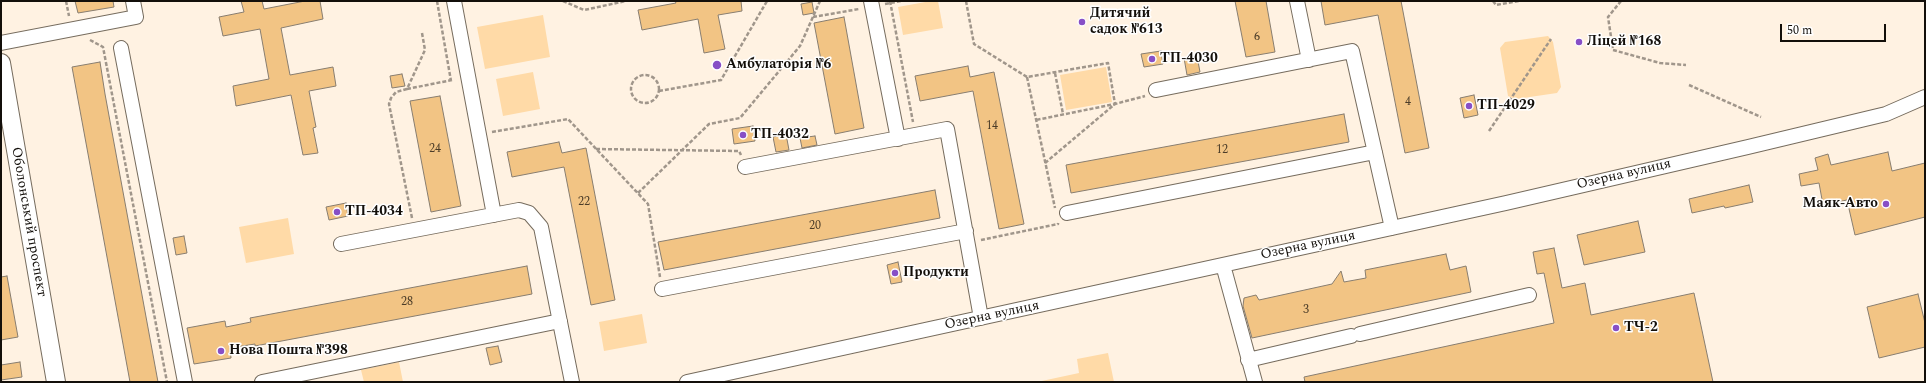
<!DOCTYPE html>
<meta charset="utf-8">
<style>
body{margin:0}
#map{position:relative;width:1926px;height:383px;overflow:hidden;background:#fff2e2;font-family:Spectral,serif}
canvas{display:block}
.frame{position:absolute;inset:0;border:2px solid #130f0a;pointer-events:none}
.scale{position:absolute;left:1780px;top:24px;width:106px;height:18px;box-sizing:border-box;border:2px solid #130f0a;border-top:0;padding-left:5px;font-size:12px;line-height:14px;white-space:nowrap;color:#130f0a;-webkit-text-stroke:3px #fff;paint-order:stroke}
</style>
<div id="map">
<canvas width="1926" height="383"></canvas>
<div class="frame"></div>
<div class="scale">50 m</div>
</div>
<script>
const ctx = document.querySelector('canvas').getContext('2d');
ctx.lineJoin = 'round';
function fillPath(path, color) {
  ctx.fillStyle = color;
  ctx.fill(path, 'evenodd');
}
function toPath(rows) {
  const path = new Path2D();
  for (const r of rows) {
    if (r.length === 3) {
      path.moveTo(r[0] + r[2], r[1]);
      path.arc(r[0], r[1], r[2], 0, 2 * Math.PI);
      continue;
    }
    path.moveTo(r[0], r[1]);
    for (let i = 2; i < r.length; i += 2) path.lineTo(r[i], r[i + 1]);
  }
  return path;
}
function trace(path, color, width, dash) {
  ctx.strokeStyle = color;
  ctx.lineWidth = width;
  ctx.lineCap = dash ? 'butt' : 'round';
  ctx.setLineDash(dash || []);
  ctx.stroke(path);
}
function drawText(font, color, halo, rows, align = 'center') {
  ctx.font = font + ' Spectral,serif';
  ctx.lineWidth = 3;
  ctx.setLineDash([]);
  ctx.textBaseline = 'middle';
  ctx.strokeStyle = halo;
  ctx.fillStyle = color;
  for (const [text, x, y, turn = 0] of rows) {
    ctx.save();
    ctx.translate(x, y);
    ctx.rotate((+turn || 0) * Math.PI / 180);
    ctx.textAlign = isNaN(turn) ? turn : align;
    if (halo) ctx.strokeText(text, 0, 0);
    ctx.fillText(text, 0, 0);
    ctx.restore();
  }
}
const green = toPath([
 [931,1,938,1,943,28,903,35,898,7],
 [543,15,550,57,485,69,477,27],
 [1548,36,1553,42,1561,87,1557,93,1516,99,1508,96,1500,48,1505,42],
 [1106,67,1112,102,1066,110,1060,75],
 [533,72,540,109,503,116,496,79],
 [288,218,294,254,246,263,239,227],
 [642,314,647,343,604,351,599,322],
 [1108,353,1114,382,1037,382,1079,373,1077,359],
 [399,362,403,382,364,382,361,370]
]);
const building = toPath([
 [75,1,113,1,114,7,78,13,75,1],
 [241,1,262,1,264,9,305,1,320,1,323,19,281,28,290,75,333,67,336,86,309,91,316,127,313,128,318,153,303,155,291,95,236,106,233,86,269,79,260,29,223,36,219,17,244,12,241,1],
 [675,1,741,1,742,11,718,15,725,49,704,53,698,19,642,30,638,10,676,3,675,1],
 [1235,1,1266,1,1275,52,1246,57,1235,1],
 [1321,1,1401,1,1429,148,1405,153,1378,15,1325,25,1321,1],
 [812,2,814,13,803,15,801,4,812,2],
 [844,17,864,128,835,134,814,23,844,17],
 [1161,51,1163,64,1144,67,1141,54,1161,51],
 [1197,56,1200,72,1187,75,1184,58,1197,56],
 [100,62,105,94,158,382,130,382,72,67,100,62],
 [968,66,970,77,994,72,1024,224,999,229,973,91,920,101,915,76,968,66],
 [402,74,405,86,392,88,390,76,402,74],
 [1474,95,1478,115,1464,118,1460,98,1474,95],
 [440,96,461,206,431,212,410,101,440,96],
 [1344,114,1349,142,1071,193,1066,165,1344,114],
 [753,126,755,141,734,144,732,129,753,126],
 [786,134,789,150,776,152,773,137,786,134],
 [815,136,817,145,802,148,800,138,815,136],
 [559,142,562,153,586,148,615,300,591,305,564,167,512,177,507,152,559,142],
 [1888,152,1892,171,1925,163,1925,217,1855,235,1847,200,1823,205,1819,183,1801,186,1799,174,1818,170,1815,158,1828,154,1831,165,1888,152],
 [1749,185,1753,202,1725,208,1724,206,1692,213,1689,199,1749,185],
 [935,190,940,218,664,270,658,242,935,190],
 [346,203,348,216,329,220,326,207,346,203],
 [1638,221,1645,252,1584,265,1577,235,1638,221],
 [184,236,187,253,176,255,173,238,184,236],
 [1554,248,1562,288,1585,283,1591,315,1694,293,1713,382,1305,382,1304,377,1554,323,1544,273,1537,274,1533,252,1554,248],
 [1446,254,1450,270,1466,266,1471,292,1252,338,1243,306,1244,298,1256,295,1259,300,1332,284,1341,271,1344,282,1366,278,1365,270,1446,254],
 [898,262,902,282,891,284,887,265,898,262],
 [527,266,532,294,255,346,255,344,230,348,231,358,194,364,187,328,225,321,226,327,251,322,250,318,527,266],
 [7,276,18,337,1,340,1,277,7,276],
 [1918,294,1925,323,1925,347,1879,358,1867,307,1918,294],
 [498,346,502,362,490,365,486,348,498,346],
 [20,362,22,377,1,380,1,365,20,362]
]);
const path = toPath([
 [66,1,69,16],
 [437,1,451,81],
 [563,1,584,10,626,1],
 [890,1,913,122],
 [966,1,974,44,1027,77,1108,63,1115,104,1036,120],
 [1493,1,1496,5,1519,1],
 [1621,1,1608,17,1613,50,1660,63,1686,65],
 [885,4,901,1],
 [813,17,859,9],
 [90,40,103,47,167,382],
 [1055,73,1063,114],
 [645,89,14],
 [1027,77,1055,208],
 [1689,85,1761,117],
 [407,89,452,80],
 [659,91,721,80,767,1],
 [1489,131,1551,39],
 [492,132,568,119,648,204,660,277],
 [596,149,739,151,741,155],
 [1045,163,1115,104,1145,96],
 [638,193,709,124,740,118,800,46,820,1],
 [412,218,389,104,391,98,396,92,407,89,425,50,422,33],
 [981,240,1058,224,1058,223]
]);
const minor = toPath([
 [454,1,494,215],
 [871,1,898,139],
 [1297,1,1309,60],
 [1,43,136,17,133,1],
 [121,48,185,382],
 [1156,90,1352,51,1392,228],
 [745,167,947,129,981,318],
 [1067,213,1375,152],
 [341,244,519,210,529,213,541,227,572,382],
 [1223,265,1255,382],
 [662,289,966,231],
 [1360,334,1529,295],
 [1248,360,1351,336],
 [262,382,560,321],
 [687,382,1506,203,1748,147,1886,114,1925,97]
]);
const major = toPath([
 [1,63,56,382]
]);
const markers = [
 [1082,22,4,"#874fc6"],
 [1579,42,4,"#874fc6"],
 [1152,59,4,"#874fc6"],
 [717,65,5,"#874fc6"],
 [1469,106,4,"#874fc6"],
 [743,135,4,"#874fc6"],
 [1886,204,4,"#874fc6"],
 [337,212,4,"#874fc6"],
 [895,273,4,"#874fc6"],
 [1616,328,4,"#874fc6"],
 [221,351,4,"#874fc6"]
];
const numberNames = [
 ["6",1257,38],
 ["4",1408,103],
 ["14",992,127],
 ["24",435,150],
 ["12",1222,151],
 ["22",584,203],
 ["20",815,227],
 ["28",407,303],
 ["3",1306,311]
];
const poiNames = [
 ["Дитячий",1090,14],
 ["садок №613",1090,30],
 ["Ліцей №168",1587,42],
 ["ТП-4030",1160,59],
 ["Амбулаторія №6",726,65],
 ["ТП-4029",1477,106],
 ["ТП-4032",751,135],
 ["Маяк-Авто",1878,204,"right"],
 ["ТП-4034",345,212],
 ["Продукти",903,273],
 ["ТЧ-2",1624,328],
 ["Нова Пошта №398",229,351]
];
const streetNames = [
 ["Озерна вулиця",1624,175,-13],
 ["Оболонський проспект",28,222,80],
 ["Озерна вулиця",1308,246,-12],
 ["Озерна вулиця",992,316,-12]
];
fillPath(green, '#ffdaa7');
fillPath(building, '#f2c484');
trace(building, '#887d6f', 1);
trace(minor, '#766c5e', 16);
trace(major, '#766c5e', 20);
trace(path, '#a0968b', 2.5, [4, 2]);
trace(minor, '#fff', 14);
trace(major, '#fff', 18);
for (const [x, y, r, color] of markers) {
  const dot = new Path2D();
  dot.arc(x, y, r, 0, 2 * Math.PI);
  ctx.fillStyle = color;
  ctx.fill(dot);
  trace(dot, '#fff', 1.5);
}
drawText('12px', '#4b3c28', null, numberNames);
drawText('bold 14px', '#130f0a', '#fff', poiNames, 'left');
drawText('14px', '#130f0a', '#fff', streetNames);
</script>
